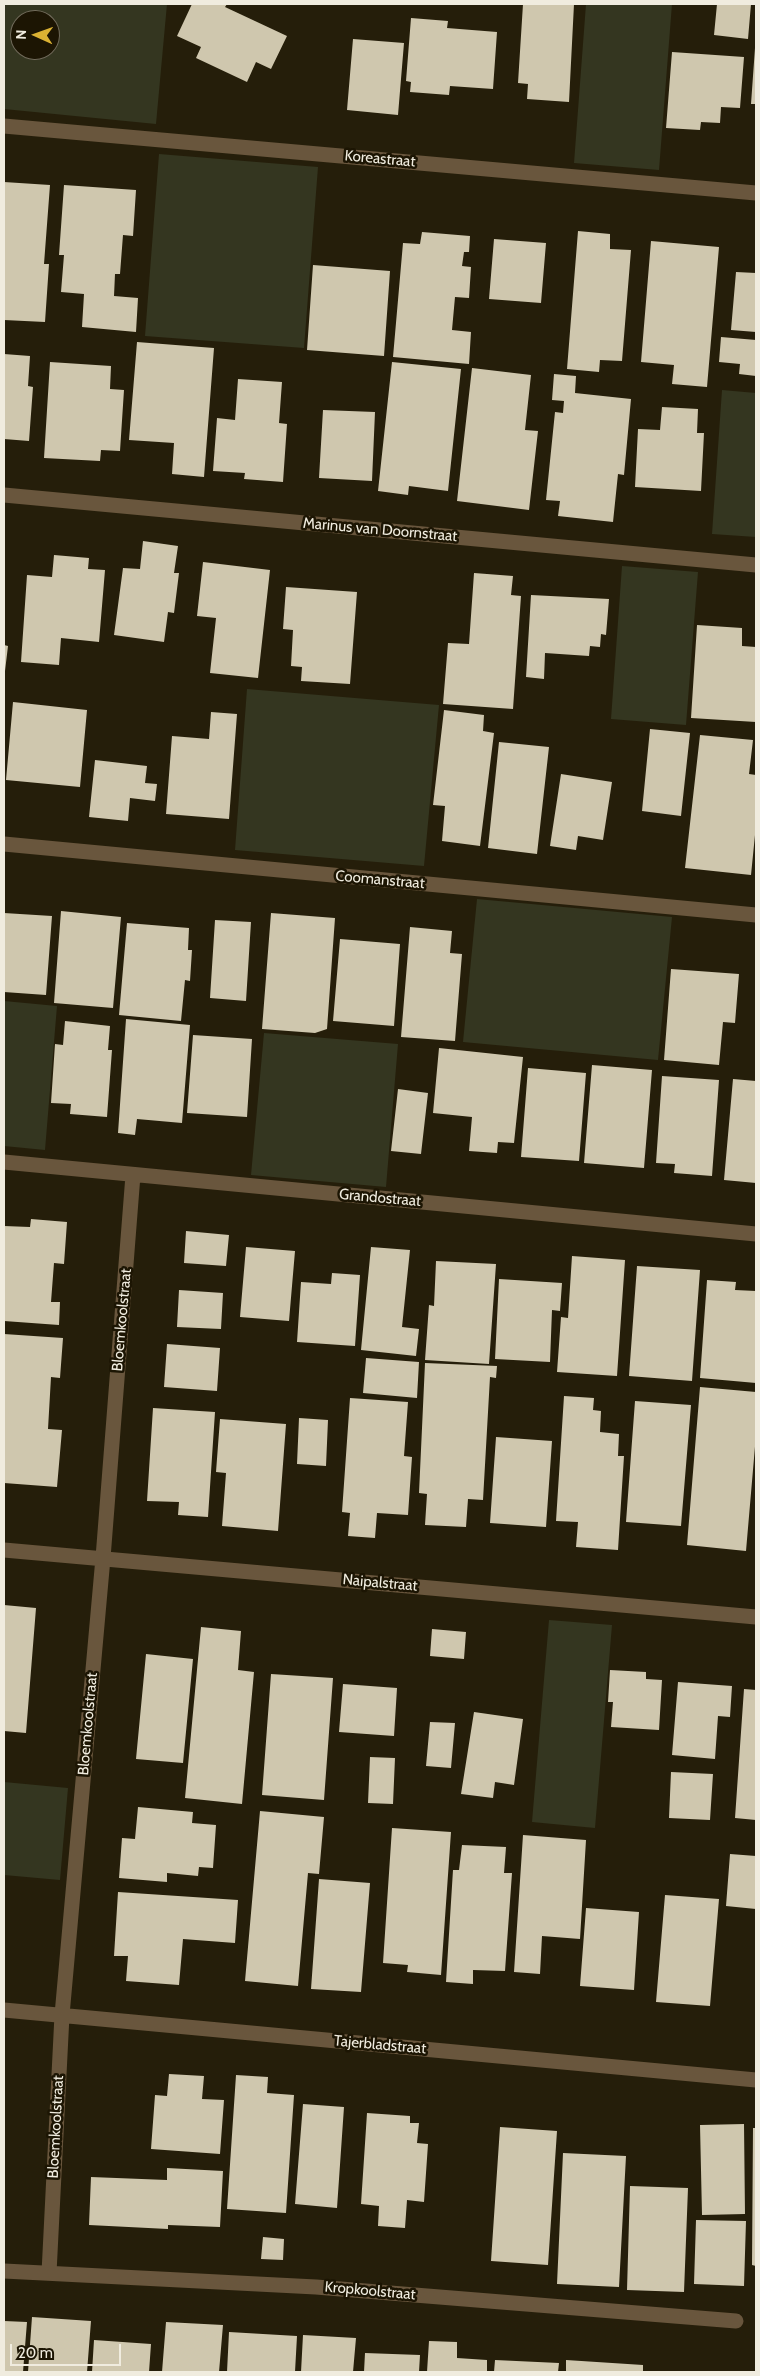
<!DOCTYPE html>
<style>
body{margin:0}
#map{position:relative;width:760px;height:2376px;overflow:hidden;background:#251e0a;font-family:Cabin,sans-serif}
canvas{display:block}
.frame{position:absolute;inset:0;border:5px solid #f0ecdf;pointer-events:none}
.north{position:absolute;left:10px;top:10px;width:50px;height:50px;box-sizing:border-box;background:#1c1503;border:1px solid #716b5b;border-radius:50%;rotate:272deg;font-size:14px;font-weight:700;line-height:20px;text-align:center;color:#f0ecdf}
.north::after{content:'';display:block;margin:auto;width:18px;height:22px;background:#dbb233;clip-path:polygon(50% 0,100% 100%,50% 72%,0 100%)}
.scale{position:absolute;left:10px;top:2344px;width:111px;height:22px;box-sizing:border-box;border:2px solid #f0ecdf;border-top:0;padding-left:6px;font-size:15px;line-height:18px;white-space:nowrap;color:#f0ecdf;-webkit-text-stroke:4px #1c1503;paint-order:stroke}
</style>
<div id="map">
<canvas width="760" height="2376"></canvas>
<div class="frame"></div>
<div class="north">N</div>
<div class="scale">20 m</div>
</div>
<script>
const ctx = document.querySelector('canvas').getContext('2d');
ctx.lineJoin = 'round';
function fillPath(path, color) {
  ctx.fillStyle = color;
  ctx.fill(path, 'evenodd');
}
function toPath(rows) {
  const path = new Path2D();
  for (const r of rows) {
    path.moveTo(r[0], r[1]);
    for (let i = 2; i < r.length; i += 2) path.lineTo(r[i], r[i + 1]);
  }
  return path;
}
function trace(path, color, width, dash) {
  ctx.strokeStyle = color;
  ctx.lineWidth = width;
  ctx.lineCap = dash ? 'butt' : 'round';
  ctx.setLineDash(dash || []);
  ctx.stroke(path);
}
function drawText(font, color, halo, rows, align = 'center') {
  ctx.font = font + ' Cabin,sans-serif';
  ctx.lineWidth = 5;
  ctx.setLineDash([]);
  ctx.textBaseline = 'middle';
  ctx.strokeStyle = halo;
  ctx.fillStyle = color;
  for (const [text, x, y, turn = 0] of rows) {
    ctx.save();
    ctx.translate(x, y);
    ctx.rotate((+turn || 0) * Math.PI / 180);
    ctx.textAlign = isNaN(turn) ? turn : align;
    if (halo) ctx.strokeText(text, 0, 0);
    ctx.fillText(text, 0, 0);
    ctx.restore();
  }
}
const green = toPath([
 [4,4,167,4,156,124,4,109],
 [20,20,50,20,50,50,20,50],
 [586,4,672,4,659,170,574,163],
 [159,154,318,167,304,348,145,336],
 [722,390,756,393,756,537,712,534],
 [622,566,698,572,686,725,611,719],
 [247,689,439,705,424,866,235,850],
 [477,899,672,917,658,1060,463,1042],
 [4,1001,57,1006,45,1150,4,1146],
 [264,1033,398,1044,386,1187,251,1175],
 [549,1620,612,1625,595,1828,532,1822],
 [4,1782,68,1788,60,1880,4,1875]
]);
const building = toPath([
 [192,4,227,4,225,7,287,36,271,69,256,62,247,82,196,58,201,47,177,36],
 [523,4,574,4,569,102,527,99,528,84,518,83],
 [717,4,751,4,748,39,714,35],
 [411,18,448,21,447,28,497,32,493,89,450,86,449,95,410,92,411,82,406,81],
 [353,39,404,43,398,115,347,110],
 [755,48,756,48,756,104,751,104],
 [672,52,744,57,740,108,721,107,720,123,701,122,700,130,666,128],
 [4,182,50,185,44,264,49,264,45,322,4,320],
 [64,185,136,190,133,236,123,235,120,274,115,274,114,296,138,298,136,332,82,327,84,294,61,292,64,255,59,255],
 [578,231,610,234,610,249,631,250,622,361,600,360,599,372,567,369],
 [422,232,470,236,469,252,464,252,462,266,471,267,469,298,455,297,452,330,471,332,469,364,393,357,403,243,420,244],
 [494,239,546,243,541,303,489,299],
 [651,241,719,247,707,387,672,384,674,365,641,362],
 [313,265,390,271,384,356,307,350],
 [736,272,756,273,756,332,731,330],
 [721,337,756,340,756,376,739,374,740,364,719,362],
 [137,342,214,348,204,477,172,474,174,443,129,440],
 [4,354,30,356,28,386,33,387,29,441,4,439],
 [50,362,111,366,110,389,124,390,120,451,101,450,100,461,44,458],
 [392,362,461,369,448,491,409,486,408,495,378,491],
 [472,368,531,375,525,430,538,431,529,510,457,501],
 [554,374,576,376,575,393,631,399,624,475,618,474,613,522,558,516,560,501,546,500,555,412,563,413,564,401,552,400],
 [238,379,282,382,279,423,287,424,283,482,244,479,245,473,213,471,217,418,235,420],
 [662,407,698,409,697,433,704,433,701,491,635,487,638,429,660,430],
 [323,410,375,412,372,481,319,478],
 [143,541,178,546,174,573,179,573,174,613,168,612,164,642,114,635,123,568,140,569],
 [54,555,89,558,88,569,105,570,99,642,61,638,59,665,21,662,27,575,52,577],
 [203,562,270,570,258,678,210,673,216,618,197,616],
 [474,573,513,576,511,595,521,596,513,709,443,704,448,643,469,644],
 [286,587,357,592,350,684,301,681,302,667,291,666,293,630,283,629],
 [531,595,609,599,606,635,601,634,600,647,590,646,589,656,545,653,544,679,526,677],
 [697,625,742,628,742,646,756,647,756,722,691,718],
 [4,645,8,646,5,671,4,671],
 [13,702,87,710,80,787,6,780],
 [444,710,484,715,483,731,494,733,480,846,442,841,445,806,433,805],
 [211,712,237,714,229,819,166,814,172,736,209,739],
 [650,729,690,733,681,816,642,811],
 [700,735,753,740,749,774,756,775,756,825,751,875,685,868],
 [499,742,549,747,537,854,488,848],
 [95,760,147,766,145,783,157,784,155,801,130,798,128,821,89,817],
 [561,774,612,782,603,840,578,836,576,850,550,846],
 [61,911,121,917,113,1008,54,1003],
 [4,913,52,916,46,995,4,992],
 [271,913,335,918,327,1029,315,1033,262,1029],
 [215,920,251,922,246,1001,210,998],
 [127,923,189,928,188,950,192,950,190,981,185,980,181,1021,119,1015],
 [410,927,452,931,450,953,462,954,455,1041,401,1037],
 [340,939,400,944,394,1026,333,1021],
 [671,969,739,974,735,1023,723,1022,719,1065,664,1060],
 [126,1019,190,1025,182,1123,137,1119,135,1135,118,1133],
 [65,1021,110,1026,108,1050,112,1050,107,1117,70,1114,71,1104,51,1103,55,1044,63,1045],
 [193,1035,252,1039,247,1117,187,1113],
 [439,1048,523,1057,514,1143,498,1142,497,1153,469,1151,472,1117,433,1113],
 [592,1065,652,1070,644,1168,584,1163],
 [528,1068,586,1073,579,1161,521,1157],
 [662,1076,719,1080,712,1176,674,1173,675,1164,656,1163],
 [733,1079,756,1081,756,1183,724,1180],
 [398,1089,428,1093,421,1154,391,1151],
 [31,1219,67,1222,64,1264,54,1263,51,1302,60,1302,59,1325,4,1321,4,1226,30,1227],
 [186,1231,229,1235,226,1266,184,1263],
 [246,1247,295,1251,289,1321,240,1317],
 [371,1247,410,1250,402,1327,419,1329,416,1356,361,1350],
 [572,1256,625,1260,617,1376,557,1372,561,1317,568,1318],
 [436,1261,496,1264,489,1364,425,1360,429,1305,434,1306],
 [637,1266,700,1270,692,1381,629,1376],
 [332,1273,360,1275,355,1346,297,1342,301,1282,331,1284],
 [499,1279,562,1283,560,1311,552,1310,550,1362,495,1359],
 [707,1280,736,1282,735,1290,756,1291,756,1383,700,1378],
 [179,1290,223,1293,221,1329,177,1327],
 [4,1334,63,1338,60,1378,51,1377,48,1429,62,1430,57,1487,4,1483],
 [167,1344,220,1348,217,1391,164,1387],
 [366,1358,419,1362,417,1398,363,1393],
 [425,1363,497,1366,496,1378,490,1377,483,1500,468,1499,466,1527,425,1525,427,1494,419,1493],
 [700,1387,756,1392,756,1435,746,1551,687,1545],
 [564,1396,594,1398,593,1410,601,1411,600,1432,619,1434,618,1456,624,1456,618,1550,576,1547,578,1522,556,1521],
 [350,1398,408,1402,404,1456,412,1457,408,1515,377,1513,375,1538,348,1536,350,1513,342,1512],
 [635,1401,691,1405,681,1526,626,1522],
 [153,1408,215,1412,208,1517,178,1515,179,1502,147,1501],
 [299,1418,328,1420,326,1466,297,1464],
 [220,1419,286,1424,278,1531,222,1526,226,1473,216,1472],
 [496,1437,552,1441,546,1527,490,1523],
 [4,1605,36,1608,26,1733,4,1731],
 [201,1627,241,1631,238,1670,254,1672,242,1804,185,1798],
 [432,1629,466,1632,464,1659,430,1656],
 [146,1654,193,1659,183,1763,136,1759],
 [610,1670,646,1672,646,1679,662,1680,659,1730,611,1727,613,1702,608,1702],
 [271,1674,333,1678,324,1800,262,1795],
 [678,1682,732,1686,730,1717,718,1716,715,1759,672,1755],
 [343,1684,397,1688,394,1736,339,1732],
 [744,1689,756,1690,756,1820,735,1818],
 [474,1712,523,1719,514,1785,495,1782,493,1798,461,1794],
 [430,1722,455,1723,451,1768,426,1766],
 [370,1757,395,1758,393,1804,368,1803],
 [671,1772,713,1774,710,1820,669,1818],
 [138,1807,193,1812,192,1823,216,1825,213,1868,199,1867,198,1876,167,1873,167,1882,119,1878,122,1838,135,1839],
 [260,1811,324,1817,319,1874,308,1873,298,1986,245,1981],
 [392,1828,451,1832,441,1975,407,1972,408,1965,383,1963],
 [523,1835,586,1840,580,1939,542,1936,540,1974,514,1972],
 [462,1845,506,1847,504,1873,512,1873,505,1971,473,1970,473,1984,446,1982,453,1870,459,1870],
 [730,1854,756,1856,756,1909,726,1906],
 [319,1879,370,1883,361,1992,311,1989],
 [118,1892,238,1900,235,1943,183,1939,179,1985,126,1981,128,1956,114,1956],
 [665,1895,719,1899,710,2006,656,2002],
 [586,1908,639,1912,634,1990,580,1986],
 [169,2074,204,2076,202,2099,224,2100,220,2154,151,2149,155,2095,167,2096],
 [236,2075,268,2077,267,2093,294,2095,286,2213,227,2209],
 [303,2104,344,2107,337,2208,295,2204],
 [367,2113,410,2116,410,2123,419,2123,417,2143,428,2144,424,2202,407,2200,405,2228,378,2226,379,2206,361,2204],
 [744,2124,745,2214,702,2215,700,2125],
 [500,2127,557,2131,548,2265,491,2261],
 [753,2128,756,2128,756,2266,752,2265],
 [563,2153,626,2156,619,2287,557,2284],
 [167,2168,223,2171,220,2227,168,2225,168,2229,89,2225,91,2177,167,2180],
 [630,2186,688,2188,684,2292,627,2290],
 [696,2220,746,2221,744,2286,694,2284],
 [263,2237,284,2239,283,2260,261,2259],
 [32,2317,91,2321,87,2372,28,2372],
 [4,2321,27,2322,23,2372,4,2372],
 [166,2322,223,2325,219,2372,162,2372],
 [229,2332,297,2336,295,2372,227,2372],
 [303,2335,356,2338,353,2372,301,2372],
 [94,2340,151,2344,149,2372,92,2372],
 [429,2341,457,2342,457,2358,487,2360,487,2372,427,2372],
 [365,2353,420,2355,419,2372,364,2372],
 [495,2360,559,2363,558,2372,494,2372],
 [566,2360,643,2365,643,2372,566,2372]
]);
const street = toPath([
 [4,126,756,193],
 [4,495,756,565],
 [4,844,756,915],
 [4,1162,756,1234],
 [4,1550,756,1617],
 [4,2010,756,2080],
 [4,2271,316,2287,736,2321],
 [49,2273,62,2015,103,1558,133,1175]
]);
const streetNames = [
 ["Koreastraat",380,159,5],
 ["Marinus van Doornstraat",380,530,5],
 ["Coomanstraat",380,880,5],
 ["Grandostraat",380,1198,5],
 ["Bloemkoolstraat",122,1320,-85],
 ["Naipalstraat",380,1583,5],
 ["Bloemkoolstraat",88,1724,-85],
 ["Tajerbladstraat",380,2045,5],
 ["Bloemkoolstraat",56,2127,-87],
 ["Kropkoolstraat",370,2291,5]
];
fillPath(green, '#343620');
fillPath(building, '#cfc7ae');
trace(street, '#69563d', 15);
drawText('15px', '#f0ecdf', '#1c1503', streetNames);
</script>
